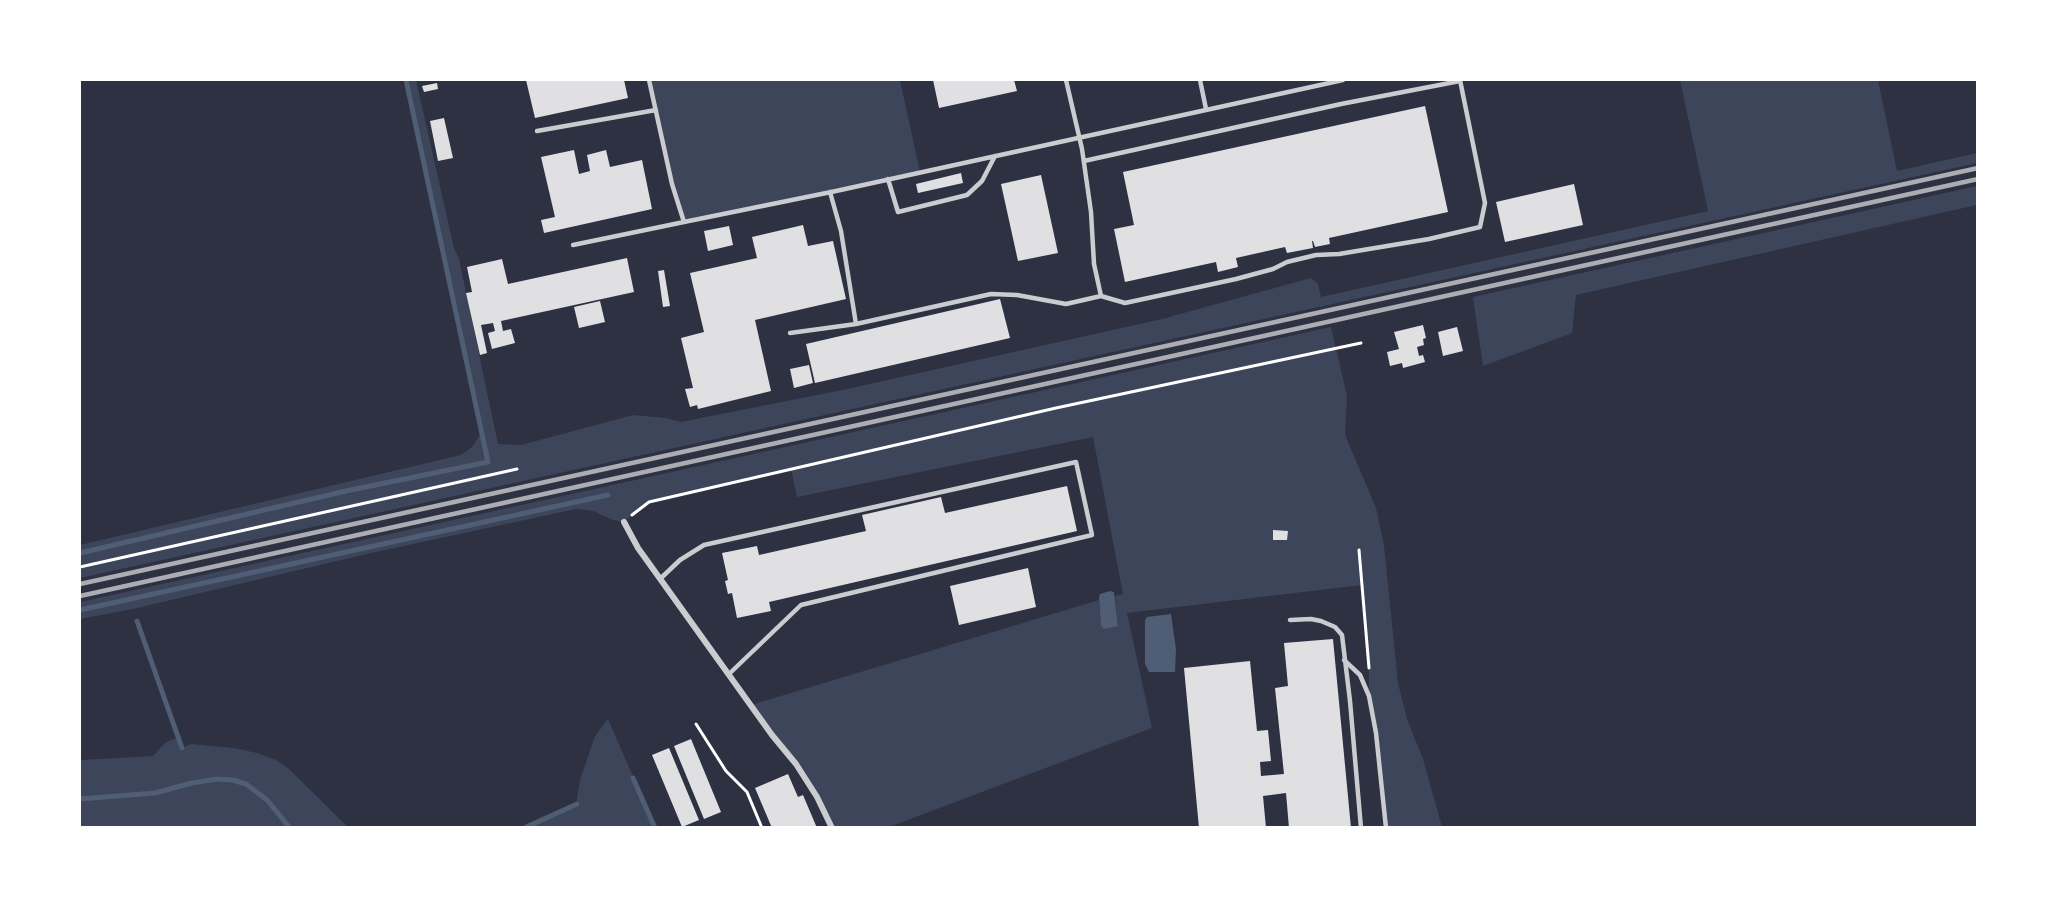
<!DOCTYPE html>
<style>
body{margin:0}
#map{position:relative;width:2057px;height:907px;overflow:hidden;background:#2d3142;font-family:"Crimson Pro",serif}
canvas{display:block}
.frame{position:absolute;inset:0;border:81px solid #fff;pointer-events:none}
</style>
<div id="map">
<canvas width="2057" height="907"></canvas>
<div class="frame"></div>
</div>
<script>
const ctx = document.querySelector('canvas').getContext('2d');
ctx.lineJoin = 'round';
function fillPath(path, color) {
  ctx.fillStyle = color;
  ctx.fill(path, 'evenodd');
}
function toPath(rows) {
  const path = new Path2D();
  for (const r of rows) {
    path.moveTo(r[0], r[1]);
    for (let i = 2; i < r.length; i += 2) path.lineTo(r[i], r[i + 1]);
  }
  return path;
}
function trace(path, color, width, dash) {
  ctx.strokeStyle = color;
  ctx.lineWidth = width;
  ctx.lineCap = dash ? 'butt' : 'round';
  ctx.setLineDash(dash || []);
  ctx.stroke(path);
}
const green = toPath([
 [406,80,416,80,454,248,459,259,498,444,521,445,633,415,666,418,681,422,847,389,1162,319,1311,278,1318,284,1321,297,1708,211,1680,80,1878,80,1897,171,1977,153,1977,163,80,578,80,545,461,455,472,447,482,432],
 [649,80,900,80,920,172,684,222,672,184],
 [1977,186,1977,205,1576,295,1572,333,1483,366,1473,297],
 [1331,327,1347,396,1345,435,1376,508,1384,545,1398,683,1407,719,1423,759,1442,827,1386,827,1369,696,1369,671,1362,585,1127,613,1152,728,889,827,832,827,817,797,751,705,1099,600,1101,626,1118,626,1115,596,1123,594,1093,437,797,497,791,469,649,502,624,522,613,520,593,511,576,509,371,553,133,609,80,619,80,602],
 [608,719,655,827,524,827,576,804,580,780,595,736],
 [178,737,182,748,191,744,234,748,257,753,276,760,289,769,348,827,80,827,80,760,153,756,165,743]
]);
const water = toPath([
 [1110,591,1114,592,1118,626,1104,629,1101,626,1099,597,1100,594],
 [1171,614,1176,649,1175,672,1149,672,1145,664,1145,620,1147,617]
]);
const stream = toPath([
 [80,553,346,491,488,462,406,80],
 [80,610,608,495],
 [137,621,182,748],
 [633,778,655,828],
 [80,799,155,793,192,783,217,779,233,780,246,784,267,800,290,828],
 [524,828,577,804]
]);
const building = toPath([
 [526,80,624,80,628,98,535,118],
 [933,80,1014,80,1017,91,939,108],
 [437,83,438,89,424,92,422,86],
 [1425,106,1448,212,1329,238,1330,244,1315,247,1313,241,1312,241,1313,248,1287,253,1285,247,1236,258,1238,267,1218,272,1216,262,1125,282,1114,229,1134,225,1123,172],
 [444,118,453,158,438,161,430,121],
 [574,150,579,174,590,171,587,155,606,150,610,167,642,160,652,209,544,233,541,220,555,217,541,157],
 [961,173,963,183,918,193,916,184],
 [1041,175,1058,253,1018,261,1001,184],
 [1574,184,1583,225,1505,242,1496,202],
 [803,225,808,246,833,241,846,299,755,320,771,391,698,409,697,405,690,407,685,389,693,388,681,338,704,332,690,273,757,258,752,237],
 [729,226,733,245,708,251,704,231],
 [627,258,634,292,501,321,503,331,511,329,515,343,492,349,488,333,495,331,493,323,481,325,487,353,480,355,466,293,472,292,467,267,502,259,508,284],
 [664,270,670,306,663,307,658,271],
 [1000,299,1010,338,815,383,806,344],
 [600,301,605,322,579,328,574,307],
 [1423,325,1426,338,1423,339,1424,345,1417,347,1419,356,1423,355,1425,362,1403,368,1402,363,1390,366,1387,352,1399,349,1394,332],
 [1457,327,1463,351,1443,356,1438,332],
 [809,365,813,383,794,388,790,369],
 [1067,486,1077,531,769,602,771,611,737,618,732,593,728,594,725,581,728,580,722,553,757,546,759,555,866,531,862,515,941,497,945,513],
 [1273,530,1288,531,1287,540,1273,540],
 [1028,568,1036,607,959,625,950,586],
 [1333,639,1351,828,1289,828,1286,793,1263,796,1266,828,1199,828,1184,668,1250,661,1257,731,1268,730,1271,761,1260,762,1261,776,1284,774,1275,688,1288,686,1284,643],
 [691,739,721,812,704,819,674,746],
 [669,748,699,820,682,827,652,755],
 [788,774,798,797,803,795,817,828,772,828,755,788]
]);
const path = toPath([
 [632,515,649,502,1056,408,1361,343],
 [1359,550,1369,668],
 [80,567,517,469],
 [696,724,726,771,747,792,762,828]
]);
const service = toPath([
 [649,80,672,184,684,222,836,191,1343,80],
 [1066,80,1082,149,1091,212,1094,264,1101,296],
 [1200,80,1206,109],
 [537,131,656,110],
 [1084,161,1341,104,1460,81],
 [888,179,898,212,967,195,982,181,995,156],
 [573,245,684,222],
 [856,324,991,294,1017,295,1066,304,1101,296,1125,303,1236,279,1273,269,1287,262,1316,255,1339,254,1429,239,1480,227,1485,203,1460,80],
 [790,333,856,324,841,231,830,192],
 [660,579,680,560,704,545,1076,462,1092,535,801,605,729,674],
 [1290,620,1311,619,1321,621,1335,627,1342,635,1350,701,1361,828],
 [1344,660,1360,675,1369,696,1376,733,1386,828]
]);
const minor = toPath([
 [624,522,638,548,772,735,796,764,817,797,832,828]
]);
const rail = toPath([
 [80,584,1978,168],
 [80,596,1978,179]
]);
fillPath(green, '#3c4559');
fillPath(water, '#4f5d75');
trace(stream, '#4f5d75', 5);
fillPath(building, '#e0e0e3');
trace(path, '#fff', 3);
trace(service, '#caccd0', 4.5);
trace(minor, '#caccd0', 6);
trace(rail, '#abadb3', 4.5);
</script>
